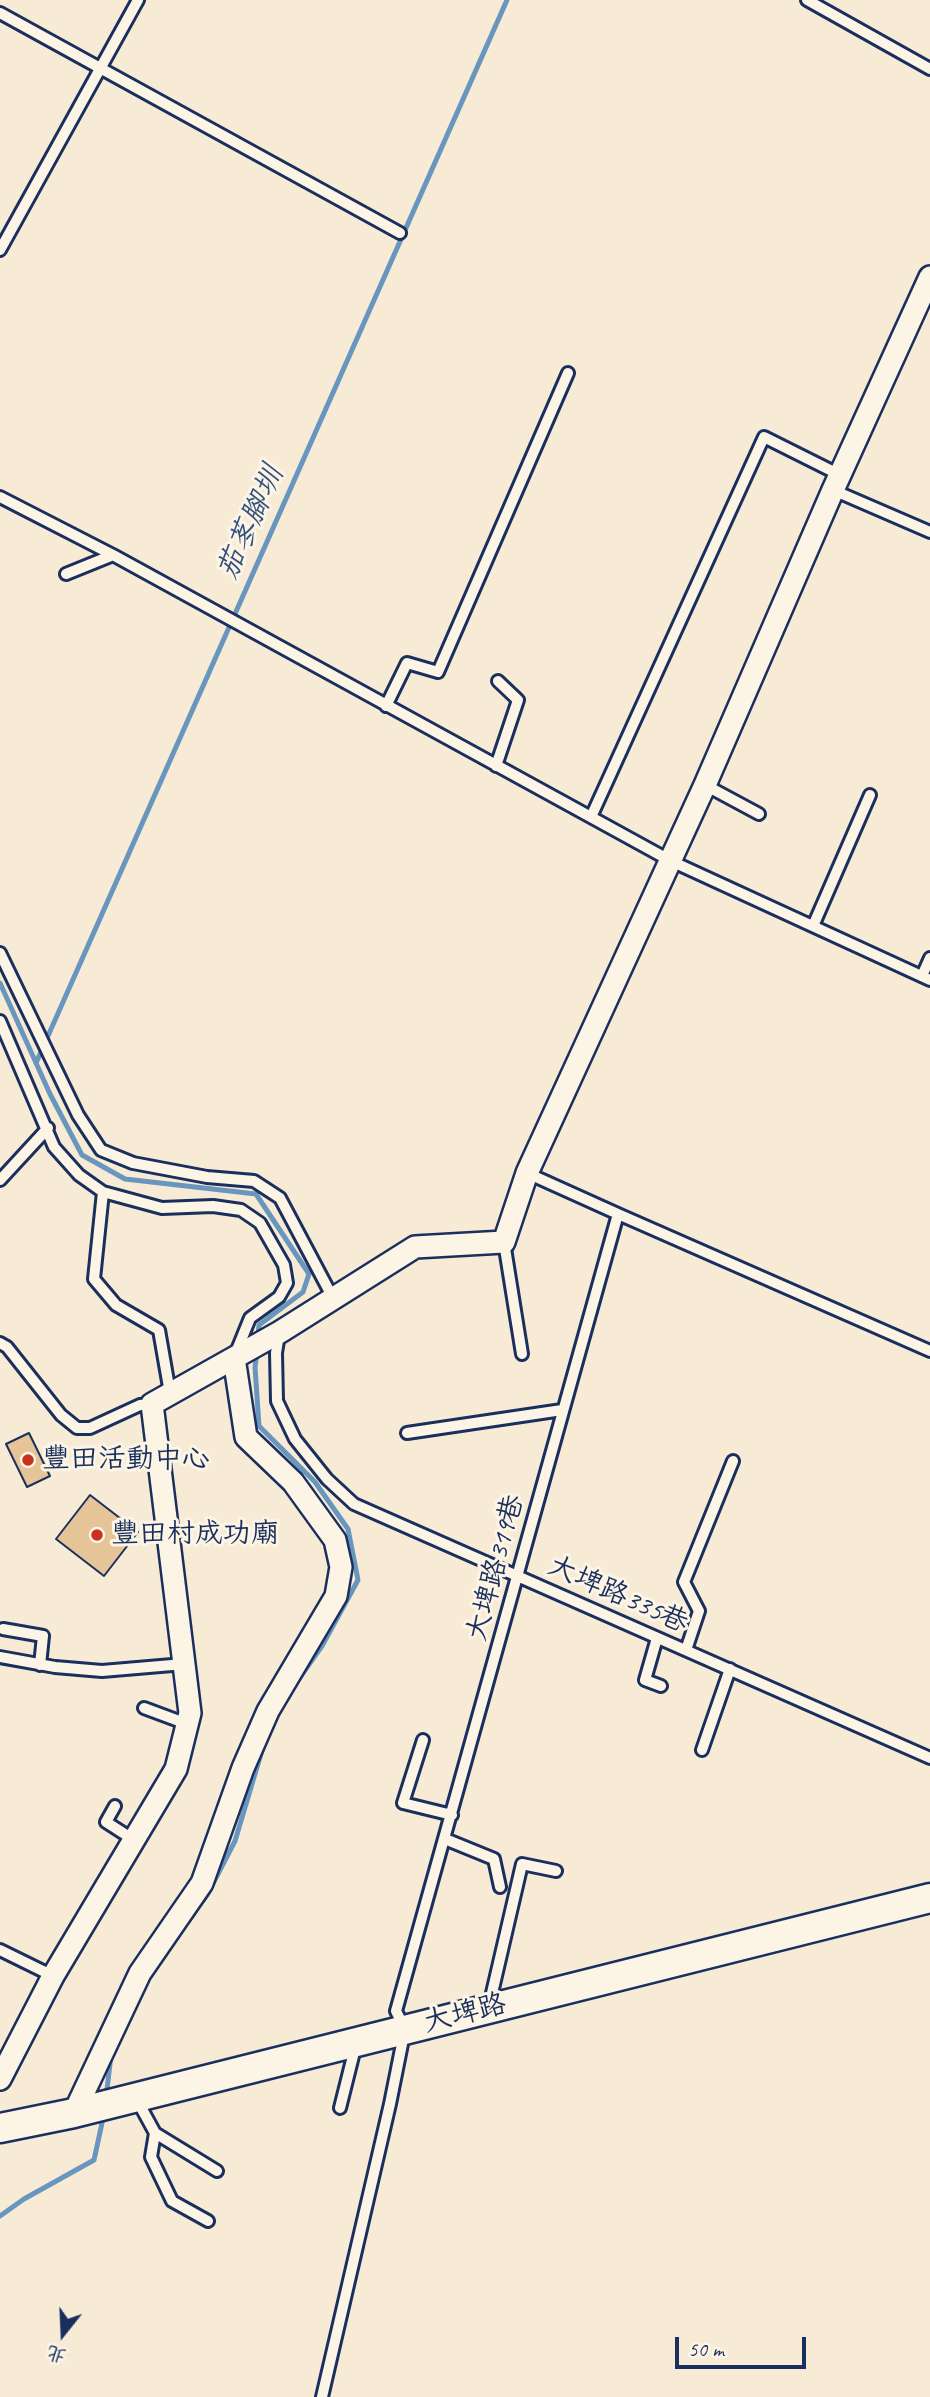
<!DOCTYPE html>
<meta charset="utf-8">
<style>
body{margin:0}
#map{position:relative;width:930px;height:2397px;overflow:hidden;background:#f7ebd5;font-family:Caveat,"LXGW WenKai TC",sans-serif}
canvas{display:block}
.north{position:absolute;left:28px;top:2299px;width:70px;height:70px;-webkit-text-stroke:5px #fcf5e5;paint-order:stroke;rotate:198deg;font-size:19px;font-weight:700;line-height:28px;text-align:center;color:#1b2f5e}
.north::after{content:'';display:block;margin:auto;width:24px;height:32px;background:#1b2f5e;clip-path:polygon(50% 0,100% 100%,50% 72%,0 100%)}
.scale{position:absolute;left:675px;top:2337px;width:131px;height:32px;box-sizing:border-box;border:4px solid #1b2f5e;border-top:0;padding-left:9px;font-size:21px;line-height:24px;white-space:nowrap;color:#1b2f5e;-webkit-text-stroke:5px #fcf5e5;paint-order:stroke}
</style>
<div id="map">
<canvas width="930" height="2397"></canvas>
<div class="north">北</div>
<div class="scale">50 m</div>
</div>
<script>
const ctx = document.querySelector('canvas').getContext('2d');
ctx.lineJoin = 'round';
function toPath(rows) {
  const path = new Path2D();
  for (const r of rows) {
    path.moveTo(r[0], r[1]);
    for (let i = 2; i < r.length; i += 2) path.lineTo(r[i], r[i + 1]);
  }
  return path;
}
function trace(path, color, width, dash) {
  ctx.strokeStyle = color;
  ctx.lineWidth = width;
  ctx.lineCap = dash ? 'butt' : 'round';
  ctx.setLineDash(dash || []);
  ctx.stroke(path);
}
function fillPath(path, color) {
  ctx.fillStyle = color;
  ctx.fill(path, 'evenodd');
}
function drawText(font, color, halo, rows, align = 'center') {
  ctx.font = font + ' Caveat,"LXGW WenKai TC",sans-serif';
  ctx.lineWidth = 6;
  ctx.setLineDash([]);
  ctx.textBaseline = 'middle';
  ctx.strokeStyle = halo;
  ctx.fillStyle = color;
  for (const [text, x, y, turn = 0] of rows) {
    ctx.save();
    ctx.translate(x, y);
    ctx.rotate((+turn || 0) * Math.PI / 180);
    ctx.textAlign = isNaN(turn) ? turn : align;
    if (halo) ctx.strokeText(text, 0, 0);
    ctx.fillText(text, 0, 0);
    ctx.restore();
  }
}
const stream = toPath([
 [0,983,50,1094,82,1155,125,1179,256,1194,309,1274,303,1292,259,1325,258,1336],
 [36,1063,507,0],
 [257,1353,255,1367,259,1426,315,1482,348,1529,358,1580,322,1646,296,1683],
 [189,1920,207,1895,235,1841,263,1747],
 [106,2098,111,2055],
 [0,2216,24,2199,94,2160,104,2114]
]);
const building = toPath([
 [29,1433,50,1476,27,1487,6,1444,29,1433],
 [90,1495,138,1532,104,1576,56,1539,90,1495]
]);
const service = toPath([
 [807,0,930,69],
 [0,13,400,233],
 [0,250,138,0],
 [833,490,930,532],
 [0,497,113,555,671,861,930,980],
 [66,574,113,555],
 [386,706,407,663,438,672,568,373],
 [496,766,518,700,498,681],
 [705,785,759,814],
 [591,817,764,437,840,475],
 [813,926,870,795],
 [0,953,78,1115,101,1150,133,1163,207,1177,254,1181,280,1198,333,1298],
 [922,976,930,958],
 [0,1021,54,1147,79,1175,103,1192,162,1208,213,1206,241,1210,260,1223,284,1265,287,1283,279,1297,250,1318,235,1355],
 [0,1180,48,1128],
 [103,1192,94,1279,116,1305,159,1330,170,1393],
 [618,1214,930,1351],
 [504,1242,522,1354],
 [279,1334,276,1353,277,1401,295,1439,327,1479,354,1504,930,1758],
 [0,1343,7,1347,61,1415,77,1428,90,1428,140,1405,152,1404],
 [407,1433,562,1410],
 [3,1629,43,1636,40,1665],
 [657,1638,645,1680,661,1686],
 [686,1650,699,1611,684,1582,733,1461],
 [0,1657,55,1667,102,1671,184,1664],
 [144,1708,187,1724],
 [423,1740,403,1803,452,1815],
 [702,1750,730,1669],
 [115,1806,106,1822,134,1840],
 [445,1839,494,1859,500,1887],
 [0,1950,53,1976],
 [489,2006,522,1864,556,1871],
 [137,2100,155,2133,217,2171],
 [340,2108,356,2044],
 [155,2133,151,2157,172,2201,208,2221],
 [322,2397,390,2104,405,2029,396,2011,618,1214,527,1173]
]);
const minor = toPath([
 [0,2079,53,1976,176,1769,190,1713,152,1404,280,1332,415,1247,504,1242,527,1173,705,785,833,490,930,277],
 [74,2113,140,1973,202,1883,243,1768,268,1711,336,1596,341,1567,335,1540,293,1482,246,1437,234,1358]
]);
const secondary = toPath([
 [0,2128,74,2113,930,1898]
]);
const markers = [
 [28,1460,7,"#c8321e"],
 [97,1535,7,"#c8321e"]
];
const poiNames = [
 ["豐田活動中心",42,1460],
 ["豐田村成功廟",111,1535]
];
const streetNames = [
 ["大埤路319巷",496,1568,-75],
 ["大埤路335巷",618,1595,24],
 ["大埤路",465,2014,-14]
];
const waterNames = [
 ["茄苳腳圳",251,523,-66]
];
trace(stream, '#6996be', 5);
fillPath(building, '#e5c497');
trace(building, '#1b2f5e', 2);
trace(service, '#1b2f5e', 16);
trace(minor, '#1b2f5e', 26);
trace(secondary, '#1b2f5e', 33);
trace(service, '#fcf5e5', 10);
trace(minor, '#fcf5e5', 21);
trace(secondary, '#fcf5e5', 28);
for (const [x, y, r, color] of markers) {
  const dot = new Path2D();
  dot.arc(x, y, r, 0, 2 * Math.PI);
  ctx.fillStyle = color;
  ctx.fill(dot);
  trace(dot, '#fcf5e5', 2.5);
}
drawText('28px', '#1b2f5e', '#fcf5e5', poiNames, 'left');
drawText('28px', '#1b2f5e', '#fcf5e5', streetNames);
drawText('italic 30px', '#35517e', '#fcf5e5', waterNames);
</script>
